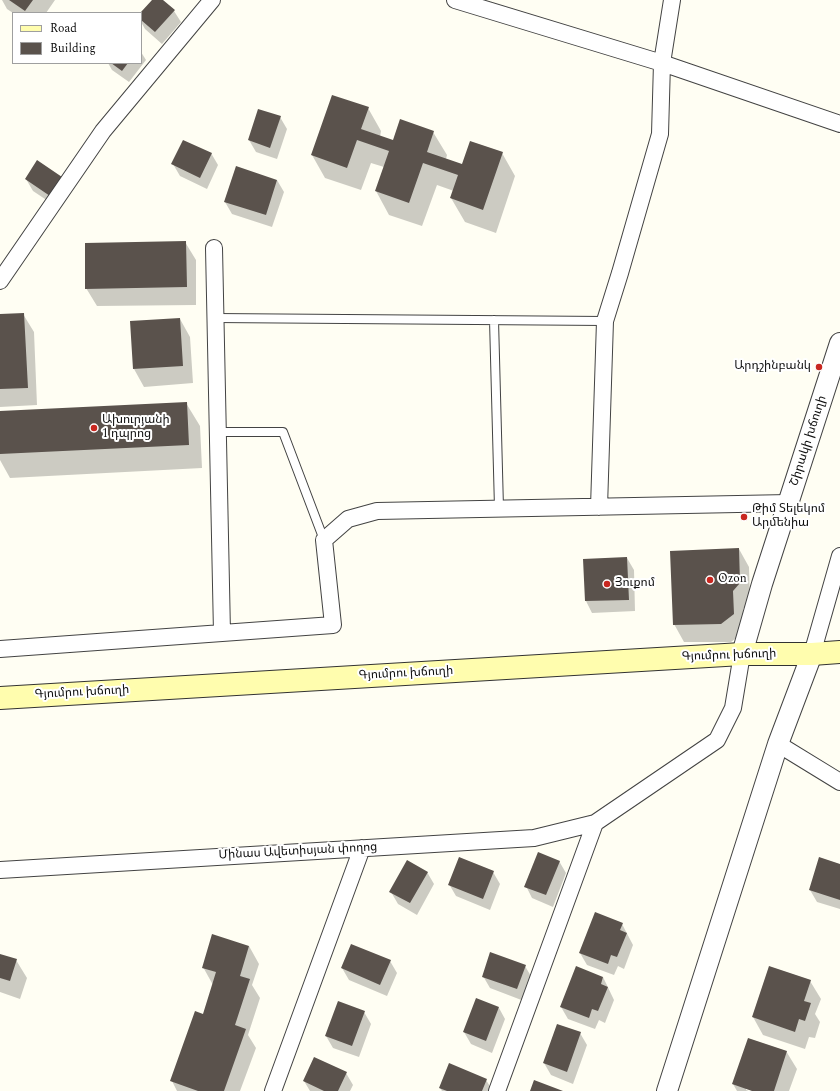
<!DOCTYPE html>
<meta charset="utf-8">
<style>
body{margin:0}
#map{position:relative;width:840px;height:1091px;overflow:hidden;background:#fffef3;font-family:Spectral,serif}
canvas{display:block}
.legend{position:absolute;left:12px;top:12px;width:130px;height:52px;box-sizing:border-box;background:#fff;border:1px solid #9f9f9f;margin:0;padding:5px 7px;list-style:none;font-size:12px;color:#101010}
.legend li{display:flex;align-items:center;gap:8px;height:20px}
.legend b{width:20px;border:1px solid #9f9f9f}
</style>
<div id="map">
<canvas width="840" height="1091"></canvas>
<ul class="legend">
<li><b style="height:5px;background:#fffdae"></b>Road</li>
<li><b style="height:11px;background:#5a524c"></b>Building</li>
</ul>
</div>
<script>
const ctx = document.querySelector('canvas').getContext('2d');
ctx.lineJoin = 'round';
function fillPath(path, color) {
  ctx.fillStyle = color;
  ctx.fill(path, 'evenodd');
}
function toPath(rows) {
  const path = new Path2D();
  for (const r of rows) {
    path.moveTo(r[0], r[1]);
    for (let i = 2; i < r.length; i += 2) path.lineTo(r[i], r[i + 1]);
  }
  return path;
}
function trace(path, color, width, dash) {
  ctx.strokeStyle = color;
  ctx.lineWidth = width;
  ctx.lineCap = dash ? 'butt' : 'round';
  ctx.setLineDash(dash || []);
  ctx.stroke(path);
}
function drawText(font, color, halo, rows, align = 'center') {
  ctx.font = font + ' Spectral,"Noto Sans Armenian",serif';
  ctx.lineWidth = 4;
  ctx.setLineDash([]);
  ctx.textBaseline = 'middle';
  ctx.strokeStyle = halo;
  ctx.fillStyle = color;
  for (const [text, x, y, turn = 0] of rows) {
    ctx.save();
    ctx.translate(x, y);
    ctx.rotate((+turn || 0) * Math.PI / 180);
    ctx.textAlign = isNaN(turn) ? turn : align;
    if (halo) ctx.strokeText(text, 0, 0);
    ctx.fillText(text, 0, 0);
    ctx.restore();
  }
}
const shadow = toPath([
 [2,0,55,0,46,13,13,13,7,9],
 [153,0,162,0,174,11,181,22,162,44,145,29,141,22,141,14],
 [141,52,146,60,129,82,112,70,108,63,141,63],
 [368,108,381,131,380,137,393,141,433,132,447,155,446,159,463,165,502,153,515,176,496,233,465,222,451,198,454,191,437,185,422,226,389,215,376,191,384,167,371,163,361,190,325,178,312,155],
 [280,117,287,129,277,159,256,152,249,140],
 [211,153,218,165,207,189,180,176,173,164],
 [61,178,57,207,33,191,26,179],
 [277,180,284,192,272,227,232,214,225,202],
 [185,242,196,260,196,305,97,306,86,288],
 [23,314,34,332,37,405,0,407,0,315],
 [180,319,190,337,193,383,144,387,134,369],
 [186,403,200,426,202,468,10,478,0,460,0,412],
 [739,549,749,567,750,601,743,609,744,632,731,642,684,642,674,624],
 [627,558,634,570,635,611,592,613,586,601,584,560],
 [559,861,566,873,553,907,532,898,526,886],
 [840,865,840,909,817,902,810,890],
 [427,872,434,884,417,915,398,904,391,892],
 [493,872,500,884,490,910,456,896,449,884],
 [622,924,633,945,624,969,618,966,614,975,587,965,580,953],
 [249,946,259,964,252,985,260,998,248,1035,256,1048,240,1091,177,1091,172,1081,203,1015,213,985,203,967],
 [0,955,16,960,27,978,20,999,0,992],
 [390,961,397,973,387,996,349,980,342,968],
 [525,966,532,978,524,1001,490,988,483,976],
 [603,977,614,1000,605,1023,599,1020,595,1029,568,1019,561,1007],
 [810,981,821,999,815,1014,820,1022,815,1038,809,1037,805,1049,763,1035,753,1017],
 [499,1008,505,1019,492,1053,471,1044,464,1032],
 [364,1012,371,1024,359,1057,333,1048,326,1036],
 [557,1025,580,1033,587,1045,573,1084,551,1075,544,1063],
 [786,1051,797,1069,789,1091,755,1091,746,1088,746,1090,749,1091,737,1091,733,1084],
 [346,1073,353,1085,350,1091,310,1091,304,1081],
 [486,1080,493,1091,442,1091,440,1088]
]);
const building = toPath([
 [9,0,33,0,25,11],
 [152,0,163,0,175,10,155,32,141,20,141,12],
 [111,63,128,63,122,71],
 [332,95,369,107,361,129,393,140,400,119,434,131,427,152,462,164,470,141,503,152,483,210,450,198,458,175,423,163,409,203,375,191,389,151,357,140,347,168,311,155],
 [258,109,281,116,270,148,248,140],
 [183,140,212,153,200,178,171,164],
 [37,160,62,177,50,196,25,179],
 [236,166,277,180,266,215,224,202],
 [186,241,187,287,85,289,85,243],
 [24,313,28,388,0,389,0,314],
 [180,318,183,366,133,369,130,321],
 [187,402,189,445,0,454,0,411],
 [739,548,740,583,733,591,734,614,721,624,673,625,670,551],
 [627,557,629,600,585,601,583,559],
 [538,852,560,861,546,895,524,887],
 [459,857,494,871,483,899,448,885],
 [819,857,840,864,840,900,809,890],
 [407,860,428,872,410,903,389,892],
 [595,912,623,923,620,930,627,933,617,957,611,955,608,964,579,953],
 [212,934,249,946,240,976,250,979,235,1025,246,1029,224,1091,198,1091,170,1081,195,1011,203,1014,216,972,202,968],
 [351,944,391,960,380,985,341,968],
 [490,952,526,965,517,989,482,977],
 [0,954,17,959,10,981,0,978],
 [576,966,603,977,601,984,608,987,598,1011,592,1009,589,1018,560,1007],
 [769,966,811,980,804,1001,811,1003,805,1021,799,1019,795,1032,752,1017],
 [476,998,499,1007,486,1041,463,1032],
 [338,1001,365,1011,352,1046,325,1036],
 [557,1024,581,1032,567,1072,543,1063],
 [748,1038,787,1051,774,1091,752,1091,732,1084],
 [314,1057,347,1072,338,1091,324,1091,303,1081],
 [449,1063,487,1079,482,1091,447,1091,439,1088],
 [534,1080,563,1091,530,1091]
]);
const service = toPath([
 [215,318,605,321],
 [494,320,499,508],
 [218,432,283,432,324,540]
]);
const minor = toPath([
 [455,0,662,63,840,124],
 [214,248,222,633],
 [0,281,103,131,212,0],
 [599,507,605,321,620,273,660,134,662,63,672,0],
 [0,649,333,625,324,540,348,519,377,511,789,503],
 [812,654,840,556],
 [778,744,840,782],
 [0,870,534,838,595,823],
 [273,1091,362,848],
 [497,1091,595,823,717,740,733,708,742,654]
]);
const tertiary = toPath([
 [742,654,762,584,840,343],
 [667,1091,778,744,812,654]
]);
const secondary = toPath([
 [0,698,742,654,812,654,840,652]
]);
const markers = [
 [819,367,4,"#c82720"],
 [94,428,4,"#c82720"],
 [744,517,4,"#c82720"],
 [710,580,4,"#c82720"],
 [607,584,4,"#c82720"]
];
const poiNames = [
 ["Արդշինբանկ",811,367,"right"],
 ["Ախուրյանի",102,421],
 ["1 դպրոց",102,435],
 ["Թիմ Տելեկոմ",752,510],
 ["Արմենիա",752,524],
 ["Ozon",718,580],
 ["Յուքոմ",615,584]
];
const streetNames = [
 ["Շիրակի խճուղի",809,441,-72],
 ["Գյումրու խճուղի",729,656,-2],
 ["Գյումրու խճուղի",406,674,-3],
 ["Գյումրու խճուղի",82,693,-3],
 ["Մինաս Ավետիսյան փողոց",298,852,-3]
];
fillPath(shadow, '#0003');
fillPath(building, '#5a524c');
trace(service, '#434343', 10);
trace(minor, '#434343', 18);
trace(tertiary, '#434343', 22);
trace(secondary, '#323232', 24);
trace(service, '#fff', 8);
trace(minor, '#fff', 16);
trace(tertiary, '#fff', 20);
trace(secondary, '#fffdae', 22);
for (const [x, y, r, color] of markers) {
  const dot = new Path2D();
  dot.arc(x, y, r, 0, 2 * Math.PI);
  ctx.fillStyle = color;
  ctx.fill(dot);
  trace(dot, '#fff', 1.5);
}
drawText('12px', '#101010', '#fff', poiNames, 'left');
drawText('12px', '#101010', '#fff', streetNames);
</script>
